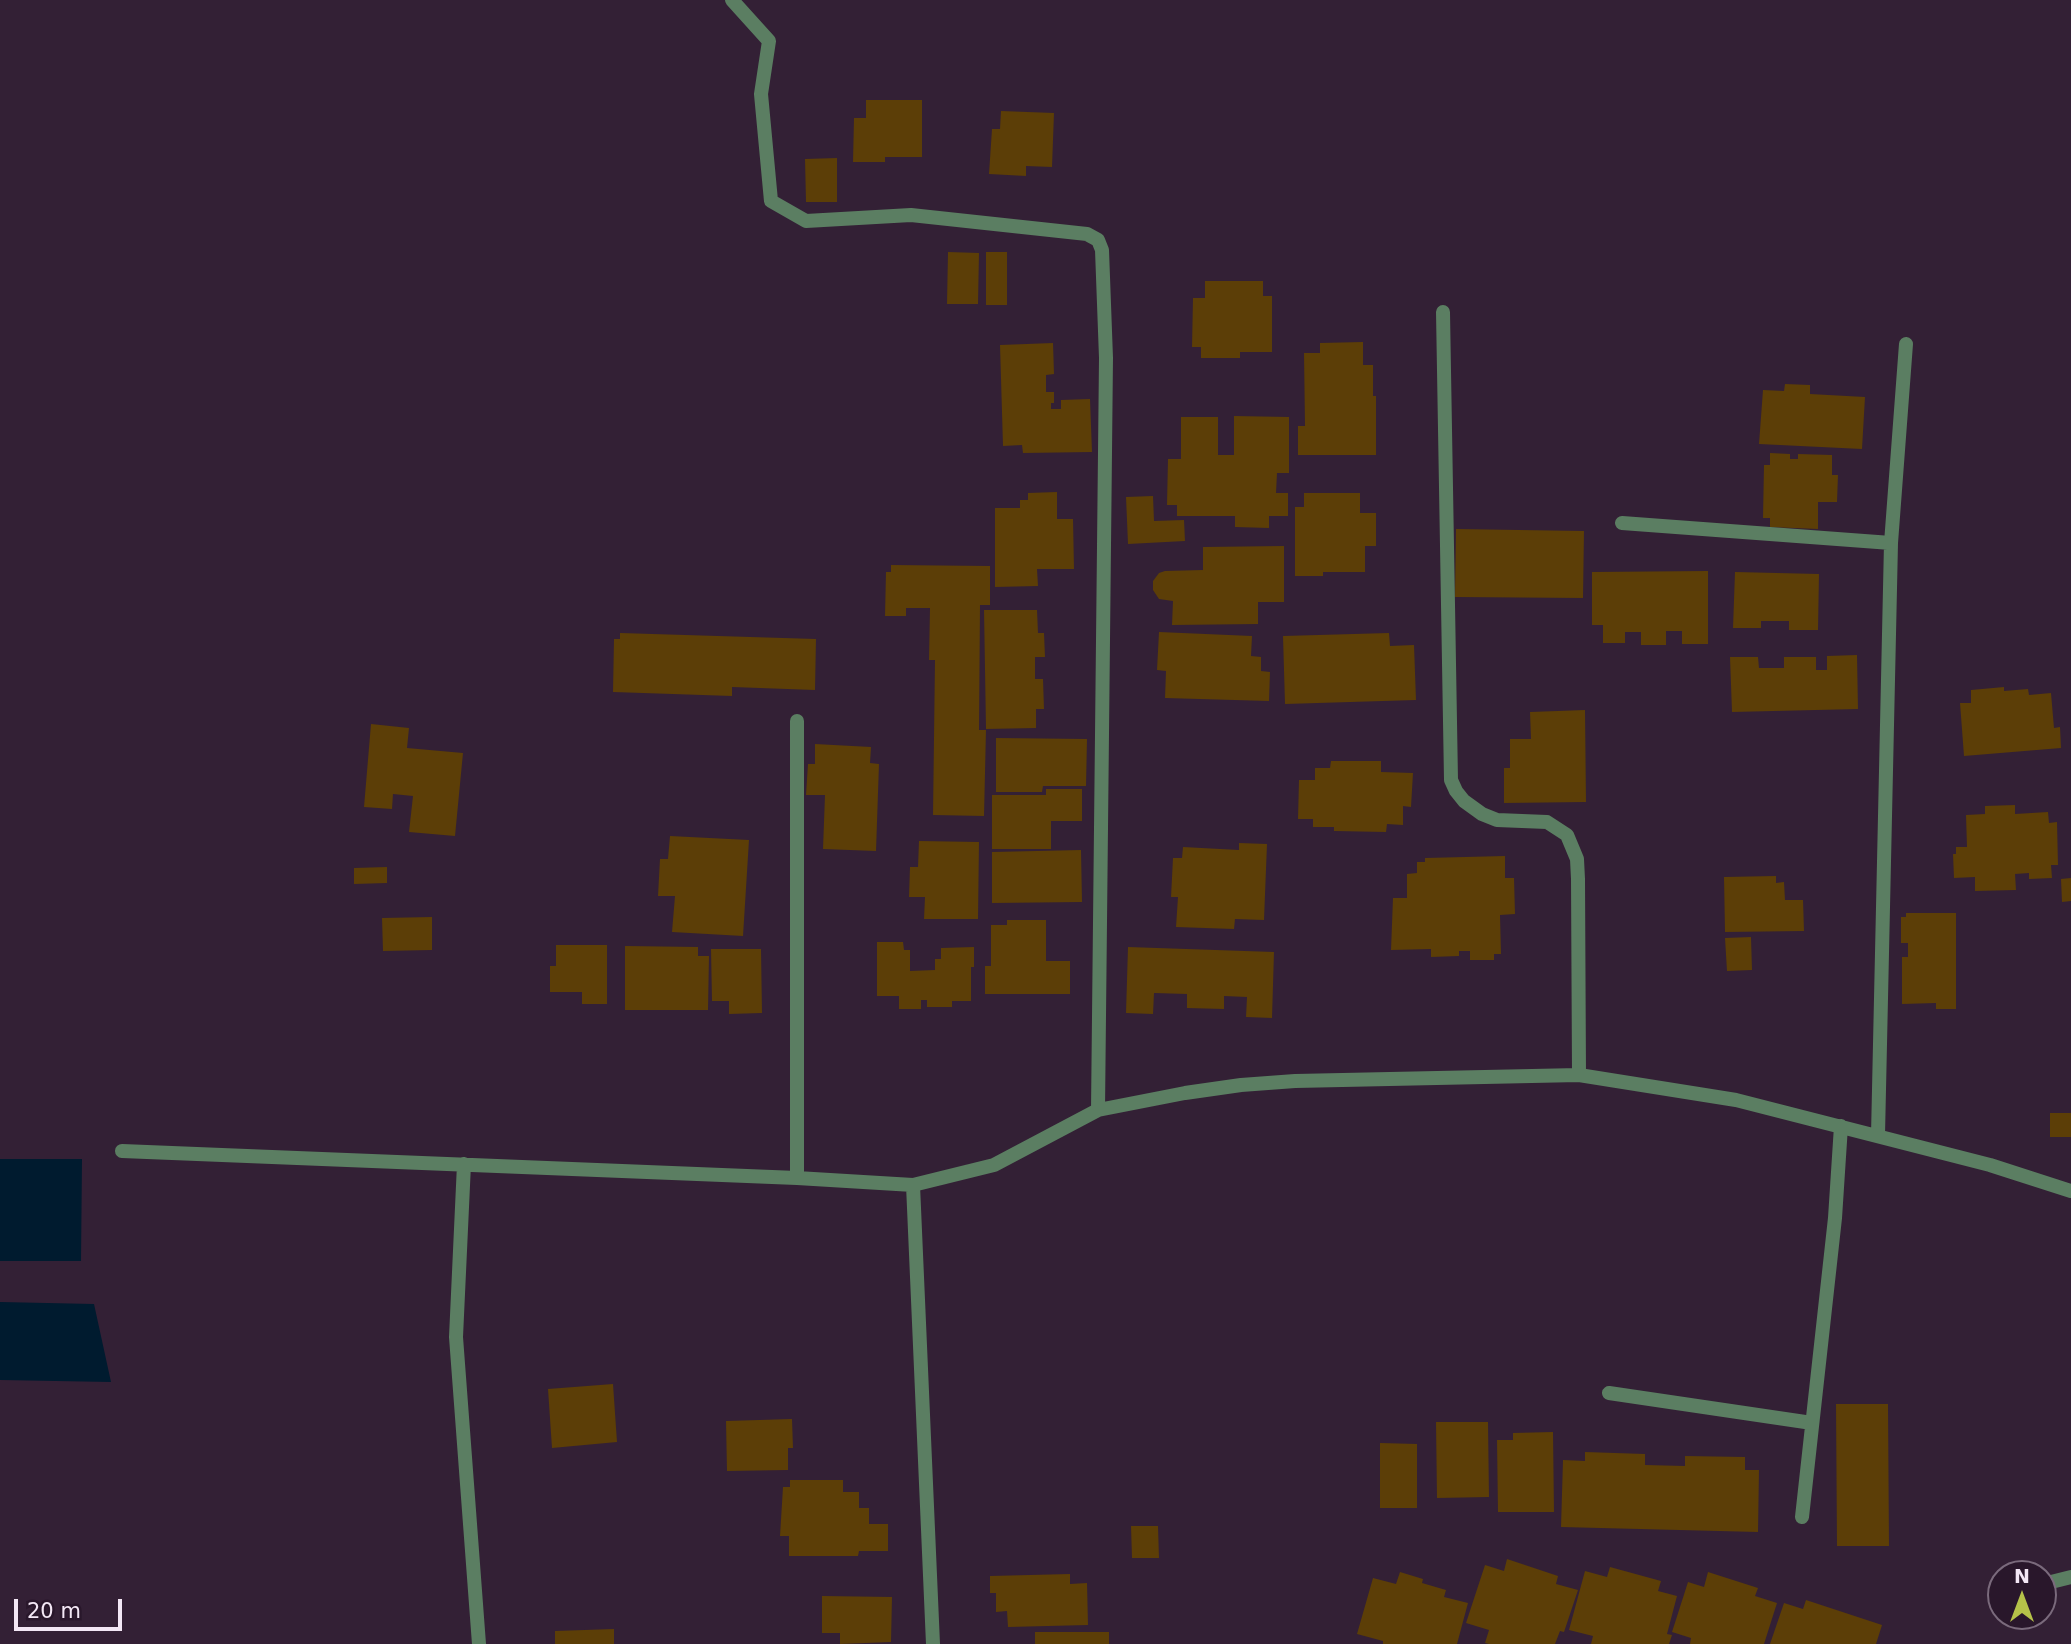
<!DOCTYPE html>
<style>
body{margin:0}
#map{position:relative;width:2071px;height:1644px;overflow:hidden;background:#332035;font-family:"DejaVu Sans",sans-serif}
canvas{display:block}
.north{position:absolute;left:1987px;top:1560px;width:70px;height:70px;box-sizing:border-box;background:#29172b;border:2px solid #7a6a7c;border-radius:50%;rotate:0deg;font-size:19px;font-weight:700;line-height:28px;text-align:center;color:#f3e7f5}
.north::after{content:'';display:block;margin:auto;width:24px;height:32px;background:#b5c249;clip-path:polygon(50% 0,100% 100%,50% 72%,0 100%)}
.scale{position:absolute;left:14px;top:1599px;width:108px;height:32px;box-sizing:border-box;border:4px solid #f3e7f5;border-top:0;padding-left:9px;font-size:21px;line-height:24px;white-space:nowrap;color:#f3e7f5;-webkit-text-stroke:5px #29172b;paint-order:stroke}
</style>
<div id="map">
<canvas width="2071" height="1644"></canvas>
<div class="north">N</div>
<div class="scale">20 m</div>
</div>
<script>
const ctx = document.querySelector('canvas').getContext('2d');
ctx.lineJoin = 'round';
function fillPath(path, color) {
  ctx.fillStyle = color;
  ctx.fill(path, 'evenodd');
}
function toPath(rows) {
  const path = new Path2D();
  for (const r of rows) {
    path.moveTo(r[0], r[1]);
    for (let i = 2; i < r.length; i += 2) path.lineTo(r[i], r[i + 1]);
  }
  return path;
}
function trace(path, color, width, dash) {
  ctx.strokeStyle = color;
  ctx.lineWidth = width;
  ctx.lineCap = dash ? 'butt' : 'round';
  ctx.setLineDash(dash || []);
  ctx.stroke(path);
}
const water = toPath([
 [0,1159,82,1159,81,1261,0,1261],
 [0,1302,94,1304,111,1382,0,1380]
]);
const building = toPath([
 [866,100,922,100,922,157,885,157,885,162,853,162,854,118,866,118],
 [1001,111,1054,113,1052,167,1026,166,1026,176,989,174,992,129,1000,129],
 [837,158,837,202,806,202,805,159],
 [948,252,979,253,978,304,947,304],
 [986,252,1007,252,1007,305,986,305],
 [1205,281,1263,281,1263,296,1272,296,1272,352,1240,352,1240,358,1201,358,1201,347,1192,347,1193,298,1205,298],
 [1363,342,1363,365,1373,365,1373,396,1376,396,1376,455,1298,455,1298,426,1305,426,1304,353,1320,353,1320,343],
 [1053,343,1054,374,1046,375,1046,392,1054,392,1054,403,1051,403,1051,409,1061,409,1061,400,1090,399,1092,452,1023,453,1022,445,1003,446,1000,345],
 [1785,384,1810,385,1810,394,1865,397,1862,449,1759,444,1763,390,1784,391],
 [1234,416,1289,417,1289,473,1277,473,1276,493,1288,493,1288,516,1269,516,1269,528,1235,527,1235,516,1177,516,1177,505,1167,505,1168,459,1181,459,1181,417,1218,417,1218,455,1234,455],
 [1770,453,1790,454,1790,459,1798,459,1798,454,1832,455,1832,475,1838,475,1837,502,1818,502,1818,529,1770,527,1770,518,1763,518,1764,465,1770,465],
 [1057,492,1057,519,1073,519,1074,569,1037,569,1038,586,995,587,995,508,1020,508,1020,500,1028,500,1028,493],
 [1304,493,1360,493,1360,513,1376,513,1376,546,1365,546,1365,572,1323,572,1323,576,1295,576,1295,507,1304,507],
 [1153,496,1154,521,1184,520,1185,541,1128,544,1126,497],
 [1456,529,1584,531,1583,598,1455,597],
 [1284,546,1284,602,1258,602,1258,624,1172,625,1173,601,1159,599,1153,590,1153,581,1159,573,1165,571,1203,570,1203,547],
 [891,565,990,566,990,605,980,605,979,730,986,730,984,816,933,815,935,660,929,660,930,608,906,608,906,616,885,616,886,572,891,572],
 [1708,571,1708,644,1682,644,1682,631,1666,631,1666,645,1641,645,1641,632,1625,632,1625,643,1603,643,1603,625,1592,625,1592,572],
 [1735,572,1819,574,1818,630,1789,630,1789,621,1761,621,1761,628,1733,628],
 [984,610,1037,610,1038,633,1044,633,1045,657,1035,657,1035,679,1043,679,1044,709,1036,709,1036,728,986,729],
 [1159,632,1252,636,1251,656,1261,657,1261,671,1270,672,1269,701,1165,698,1166,671,1157,670],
 [620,633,816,639,815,690,732,687,732,696,613,692,614,639,620,639],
 [1389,633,1390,646,1414,645,1416,700,1285,704,1283,636],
 [1857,655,1858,709,1732,712,1730,657,1758,657,1759,668,1784,668,1784,657,1816,657,1816,670,1827,670,1827,656],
 [2004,687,2004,691,2028,689,2029,695,2051,693,2054,728,2060,727,2061,748,1964,756,1960,703,1971,703,1971,690],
 [1585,710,1586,802,1504,803,1504,768,1510,768,1510,739,1531,739,1530,712],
 [371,724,409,728,407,748,463,753,455,836,409,832,413,796,393,794,392,809,364,807],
 [996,738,1087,739,1086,786,1043,786,1042,792,996,792],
 [815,744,871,747,870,763,879,764,876,851,823,849,825,795,806,795,808,764,815,764],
 [1331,761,1381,761,1381,772,1413,773,1411,807,1403,806,1403,825,1387,824,1386,832,1334,831,1334,827,1313,827,1313,819,1298,819,1299,780,1315,780,1315,768,1330,768],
 [1046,789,1082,789,1082,821,1051,821,1051,849,992,849,992,795,1046,795],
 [2015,805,2015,814,2048,812,2049,823,2057,822,2058,865,2051,865,2052,878,2029,879,2029,873,2015,874,2016,890,1975,891,1975,877,1954,878,1953,854,1956,854,1956,847,1967,847,1966,815,1985,814,1985,806],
 [670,836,749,840,743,936,672,932,675,896,658,896,660,859,668,859],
 [919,841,979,842,978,919,924,919,925,897,909,897,910,867,918,867],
 [1239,843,1267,844,1264,920,1235,919,1234,929,1176,927,1178,897,1171,897,1173,858,1182,858,1183,847,1239,850],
 [1081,850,1082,902,992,903,992,852],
 [1505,856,1505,878,1514,878,1515,914,1500,915,1501,954,1494,954,1494,960,1470,960,1470,951,1459,951,1459,956,1431,957,1431,949,1391,950,1393,898,1407,898,1407,874,1417,873,1417,862,1425,862,1425,858],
 [387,867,387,883,354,884,354,868],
 [1776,876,1776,883,1784,882,1785,900,1803,900,1804,931,1725,932,1724,877],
 [2071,878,2071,901,2062,902,2061,879],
 [1906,913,1956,913,1956,1009,1936,1009,1936,1003,1902,1004,1902,957,1908,957,1908,943,1901,943,1901,917,1906,917],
 [432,917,432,950,383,951,382,918],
 [1007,920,1046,920,1046,961,1070,961,1070,994,985,994,985,966,991,966,991,925,1007,925],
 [1751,937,1752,970,1727,971,1725,938],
 [877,942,903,942,904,950,910,950,910,971,935,970,935,959,941,959,941,948,974,947,974,967,971,967,971,1001,952,1001,952,1007,927,1007,927,1000,921,1000,921,1009,899,1009,899,996,877,996],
 [556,945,607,945,607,1004,582,1004,582,992,550,992,550,966,556,966],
 [625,946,698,947,698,956,709,956,708,1010,625,1010],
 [1128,947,1274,952,1272,1018,1246,1017,1247,997,1224,996,1224,1009,1187,1008,1187,994,1154,993,1153,1014,1126,1013],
 [711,949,761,949,762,1013,729,1014,729,1001,712,1001],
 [2050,1113,2071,1113,2071,1137,2050,1137],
 [613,1384,617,1442,552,1448,548,1389],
 [1836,1404,1888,1404,1889,1546,1837,1546],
 [792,1419,793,1448,788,1448,788,1470,727,1471,726,1421],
 [1436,1422,1488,1422,1489,1497,1437,1498],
 [1553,1432,1554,1512,1498,1512,1497,1440,1513,1440,1513,1433],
 [1380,1443,1417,1444,1417,1508,1380,1508],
 [1585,1452,1645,1454,1645,1465,1685,1466,1685,1456,1745,1457,1745,1470,1759,1470,1758,1532,1561,1527,1563,1460,1585,1461],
 [790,1480,843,1480,843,1492,859,1492,859,1508,869,1508,869,1524,888,1524,888,1551,859,1551,858,1556,789,1556,789,1536,780,1536,783,1487,790,1487],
 [1131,1526,1158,1526,1159,1558,1132,1558],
 [1507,1559,1558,1576,1556,1584,1578,1590,1564,1632,1560,1631,1555,1644,1489,1644,1485,1643,1489,1630,1466,1623,1485,1565,1504,1571],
 [1610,1567,1661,1581,1658,1591,1677,1596,1667,1634,1672,1635,1669,1644,1591,1644,1593,1636,1569,1630,1585,1571,1607,1577],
 [1400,1572,1423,1579,1422,1583,1446,1590,1444,1597,1468,1603,1457,1644,1383,1644,1383,1641,1357,1634,1373,1578,1396,1584],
 [1708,1572,1758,1588,1755,1596,1777,1603,1764,1644,1690,1644,1691,1638,1672,1632,1688,1582,1704,1587],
 [1070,1574,1070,1584,1087,1583,1088,1625,1008,1627,1007,1611,996,1612,996,1593,990,1593,990,1576],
 [822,1596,892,1597,891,1642,840,1644,840,1633,822,1633],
 [1806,1600,1882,1625,1876,1644,1770,1644,1784,1603,1803,1609],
 [614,1629,614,1644,555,1644,555,1631],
 [1035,1632,1109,1632,1109,1644,1035,1644]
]);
const minor = toPath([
 [732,0,769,41,761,94,771,201,806,221,911,215,1087,234,1098,240,1102,250,1106,358,1098,1110],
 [1443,312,1451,780,1456,791,1464,801,1482,814,1497,820,1547,822,1567,835,1577,859,1578,879,1579,1075],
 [1622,523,1891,543],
 [797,721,797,1178],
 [1878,1135,1891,543,1906,344],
 [122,1151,797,1178,913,1185,994,1165,1098,1110,1185,1093,1241,1085,1295,1081,1579,1075,1736,1100,1990,1165,2071,1191],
 [464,1164,456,1337,479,1644],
 [913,1185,933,1644],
 [1609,1393,1812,1423],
 [1802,1517,1835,1218,1841,1126],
 [2043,1584,2071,1577]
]);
fillPath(water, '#001b2f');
fillPath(building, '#5c3e07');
trace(minor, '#5b7e62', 14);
</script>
